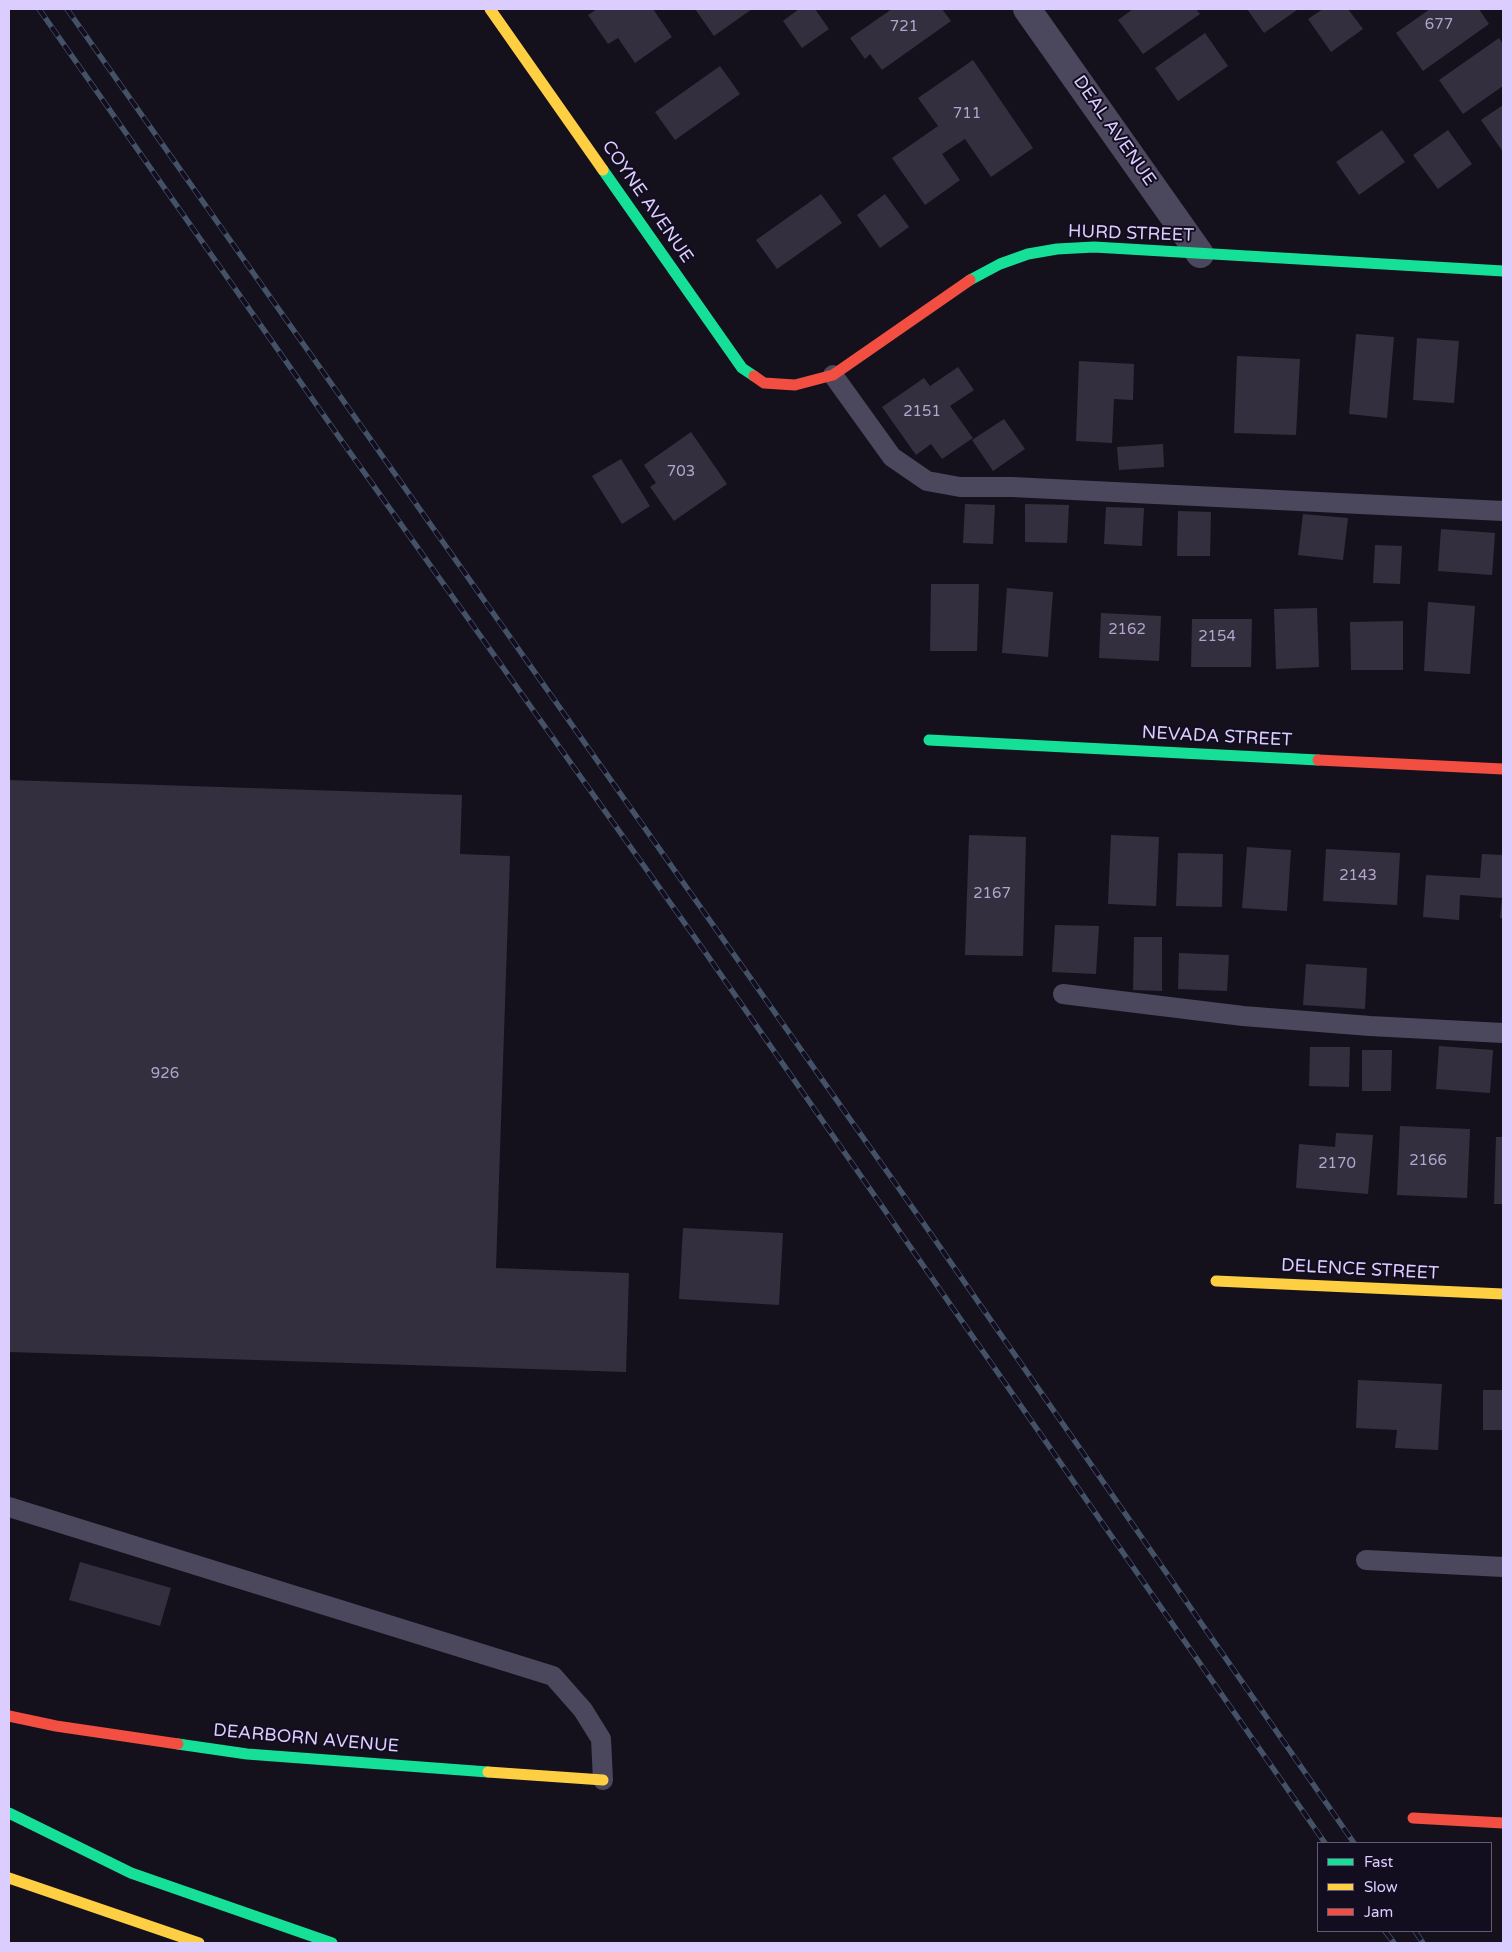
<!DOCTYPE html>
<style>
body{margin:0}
#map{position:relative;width:1512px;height:1952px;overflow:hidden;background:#14111c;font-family:"Varela Round",sans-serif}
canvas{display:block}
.frame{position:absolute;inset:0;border:10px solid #dbcdfe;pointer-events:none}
.legend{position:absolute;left:1317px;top:1842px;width:175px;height:90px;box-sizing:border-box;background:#130d20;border:1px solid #635a79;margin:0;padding:6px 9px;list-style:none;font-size:15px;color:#dbcdfe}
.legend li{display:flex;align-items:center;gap:10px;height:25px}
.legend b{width:25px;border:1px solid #635a79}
</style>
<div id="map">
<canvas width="1512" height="1952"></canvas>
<div class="frame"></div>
<ul class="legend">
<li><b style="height:6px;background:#16e098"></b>Fast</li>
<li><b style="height:6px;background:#ffcf43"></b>Slow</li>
<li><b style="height:6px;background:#f24e42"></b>Jam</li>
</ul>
</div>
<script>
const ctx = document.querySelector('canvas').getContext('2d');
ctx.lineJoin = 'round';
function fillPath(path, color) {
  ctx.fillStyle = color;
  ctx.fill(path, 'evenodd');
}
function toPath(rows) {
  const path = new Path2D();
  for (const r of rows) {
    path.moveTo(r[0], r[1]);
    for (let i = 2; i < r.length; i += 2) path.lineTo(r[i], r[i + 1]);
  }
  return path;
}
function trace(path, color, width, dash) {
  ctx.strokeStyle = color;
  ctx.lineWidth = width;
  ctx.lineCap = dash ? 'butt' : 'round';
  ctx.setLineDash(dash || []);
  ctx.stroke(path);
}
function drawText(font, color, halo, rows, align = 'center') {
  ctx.font = font + ' "Varela Round",sans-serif';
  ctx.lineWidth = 4;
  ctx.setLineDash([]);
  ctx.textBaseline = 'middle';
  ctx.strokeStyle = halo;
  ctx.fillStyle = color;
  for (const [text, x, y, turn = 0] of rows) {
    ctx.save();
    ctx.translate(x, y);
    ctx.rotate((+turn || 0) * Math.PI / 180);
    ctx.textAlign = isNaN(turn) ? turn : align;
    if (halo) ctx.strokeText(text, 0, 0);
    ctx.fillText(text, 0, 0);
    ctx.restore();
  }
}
const building = toPath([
 [597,9,653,9,672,37,635,63,618,38,608,44,588,15],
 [695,9,752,9,714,36],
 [799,9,815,9,829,29,802,48,783,21],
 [892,9,942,9,951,21,882,70,870,54,865,59,850,38],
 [1133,9,1196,9,1200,14,1143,54,1118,20],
 [1247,9,1296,9,1297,10,1264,33],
 [1323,9,1348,9,1363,29,1331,52,1308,19],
 [1430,9,1479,9,1489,24,1423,71,1396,33],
 [1205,33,1228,66,1178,101,1155,68],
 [1499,38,1503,44,1503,86,1463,114,1439,80],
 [973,60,1033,148,991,177,965,139,942,154,960,180,925,205,892,158,938,126,918,98],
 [720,66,740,94,675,140,655,112],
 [1503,105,1503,152,1481,120],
 [1382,130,1405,162,1359,195,1336,162],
 [1448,130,1472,164,1438,189,1413,155],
 [821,194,842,223,777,269,756,240],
 [885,194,909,227,880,248,857,215],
 [1356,334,1394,337,1387,418,1349,414],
 [1417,338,1459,341,1454,403,1413,400],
 [1237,356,1300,359,1296,435,1234,433],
 [1079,361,1134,364,1133,400,1114,399,1112,443,1076,441],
 [958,367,974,390,950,406,973,438,942,459,931,444,916,455,882,407,924,378,930,386],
 [1004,419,1025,449,993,471,972,440],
 [691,432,727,484,674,521,650,487,656,483,644,465],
 [1163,444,1164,467,1119,470,1117,447],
 [621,459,650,506,622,524,592,476],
 [965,504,995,505,993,544,963,543],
 [1025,504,1069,505,1067,543,1025,542],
 [1106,507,1144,508,1142,546,1104,544],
 [1178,511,1211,512,1210,556,1177,556],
 [1303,514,1348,518,1343,560,1298,555],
 [1441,529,1495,533,1492,575,1438,571],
 [1375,545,1402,546,1400,584,1373,583],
 [931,584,979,584,977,651,930,651],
 [1007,588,1053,592,1048,657,1002,653],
 [1428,602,1475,606,1470,674,1424,671],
 [1317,608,1319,667,1276,669,1274,609],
 [1101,613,1161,616,1159,661,1099,658],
 [1192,619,1252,619,1251,667,1191,667],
 [1403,621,1403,670,1351,670,1350,622],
 [9,780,462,795,460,854,510,856,496,1268,629,1273,626,1372,9,1352],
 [969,835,1026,837,1023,956,965,955],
 [1111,835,1159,837,1156,906,1108,904],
 [1247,847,1291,850,1287,911,1242,908],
 [1326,849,1400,853,1397,905,1323,901],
 [1178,853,1223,854,1222,907,1176,906],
 [1482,854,1503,855,1503,918,1500,918,1502,898,1460,895,1459,920,1423,917,1426,875,1480,878],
 [1055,925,1099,926,1096,974,1052,972],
 [1134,937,1162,937,1162,991,1133,990],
 [1179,953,1229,955,1227,991,1178,989],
 [1306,964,1367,968,1365,1009,1303,1005],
 [1439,1046,1493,1050,1490,1093,1436,1089],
 [1310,1047,1350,1047,1349,1087,1309,1086],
 [1362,1050,1392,1050,1391,1091,1362,1091],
 [1400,1126,1470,1129,1467,1198,1397,1195],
 [1336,1133,1373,1135,1368,1194,1296,1188,1299,1144,1335,1147],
 [1496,1137,1503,1137,1503,1204,1494,1204],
 [683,1228,783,1233,779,1305,679,1299],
 [1358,1380,1442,1384,1438,1450,1395,1448,1397,1430,1356,1428],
 [1483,1390,1503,1390,1503,1430,1483,1430],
 [80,1562,171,1588,160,1626,69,1600]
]);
const lane = toPath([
 [833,375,892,457,927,481,960,487,1012,487,1503,511],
 [1063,994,1243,1016,1370,1026,1503,1033],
 [9,1507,553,1676,583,1710,601,1739,603,1780],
 [1366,1560,1503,1567]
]);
const street = toPath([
 [1027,9,1200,254]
]);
const fast = toPath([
 [603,170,742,368,754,376],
 [970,280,1000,264,1028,254,1057,249,1094,247,1503,271],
 [929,740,1318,760],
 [178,1744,247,1754,488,1772],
 [9,1813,131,1873,332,1943]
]);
const slow = toPath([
 [490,9,603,170],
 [1216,1281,1503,1294],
 [488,1772,603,1780],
 [9,1878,199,1943]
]);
const jam = toPath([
 [754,376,764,383,795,385,833,375,970,280],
 [1318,760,1503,769],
 [9,1716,56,1726,178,1744],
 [1413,1818,1503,1823]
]);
const rail = toPath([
 [39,9,339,437,703,949,1325,1843],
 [67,9,924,1224,1354,1843],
 [1385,1931,1394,1943],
 [1415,1931,1423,1943]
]);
const numberNames = [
 ["677",1439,25],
 ["721",904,27],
 ["711",967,114],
 ["2151",922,412],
 ["703",681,472],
 ["2162",1127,630],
 ["2154",1217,637],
 ["2143",1358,876],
 ["2167",992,894],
 ["926",165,1074],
 ["2166",1428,1161],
 ["2170",1337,1164]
];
const streetNames = [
 ["DEAL AVENUE",1114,131,55],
 ["COYNE AVENUE",647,202,55],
 ["HURD STREET",1131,234,2],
 ["NEVADA STREET",1217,737,3],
 ["DELENCE STREET",1360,1270,3],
 ["DEARBORN AVENUE",306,1739,5]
];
fillPath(building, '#342f3e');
trace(lane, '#4b475d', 20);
trace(street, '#4b475d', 28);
trace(fast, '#16e098', 11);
trace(slow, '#ffcf43', 11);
trace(jam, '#f24e42', 11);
trace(rail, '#445267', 5.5);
trace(rail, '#130d20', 4, [11]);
drawText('15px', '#b1a6ce', null, numberNames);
drawText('18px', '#dbcdfe', '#130d20', streetNames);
</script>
